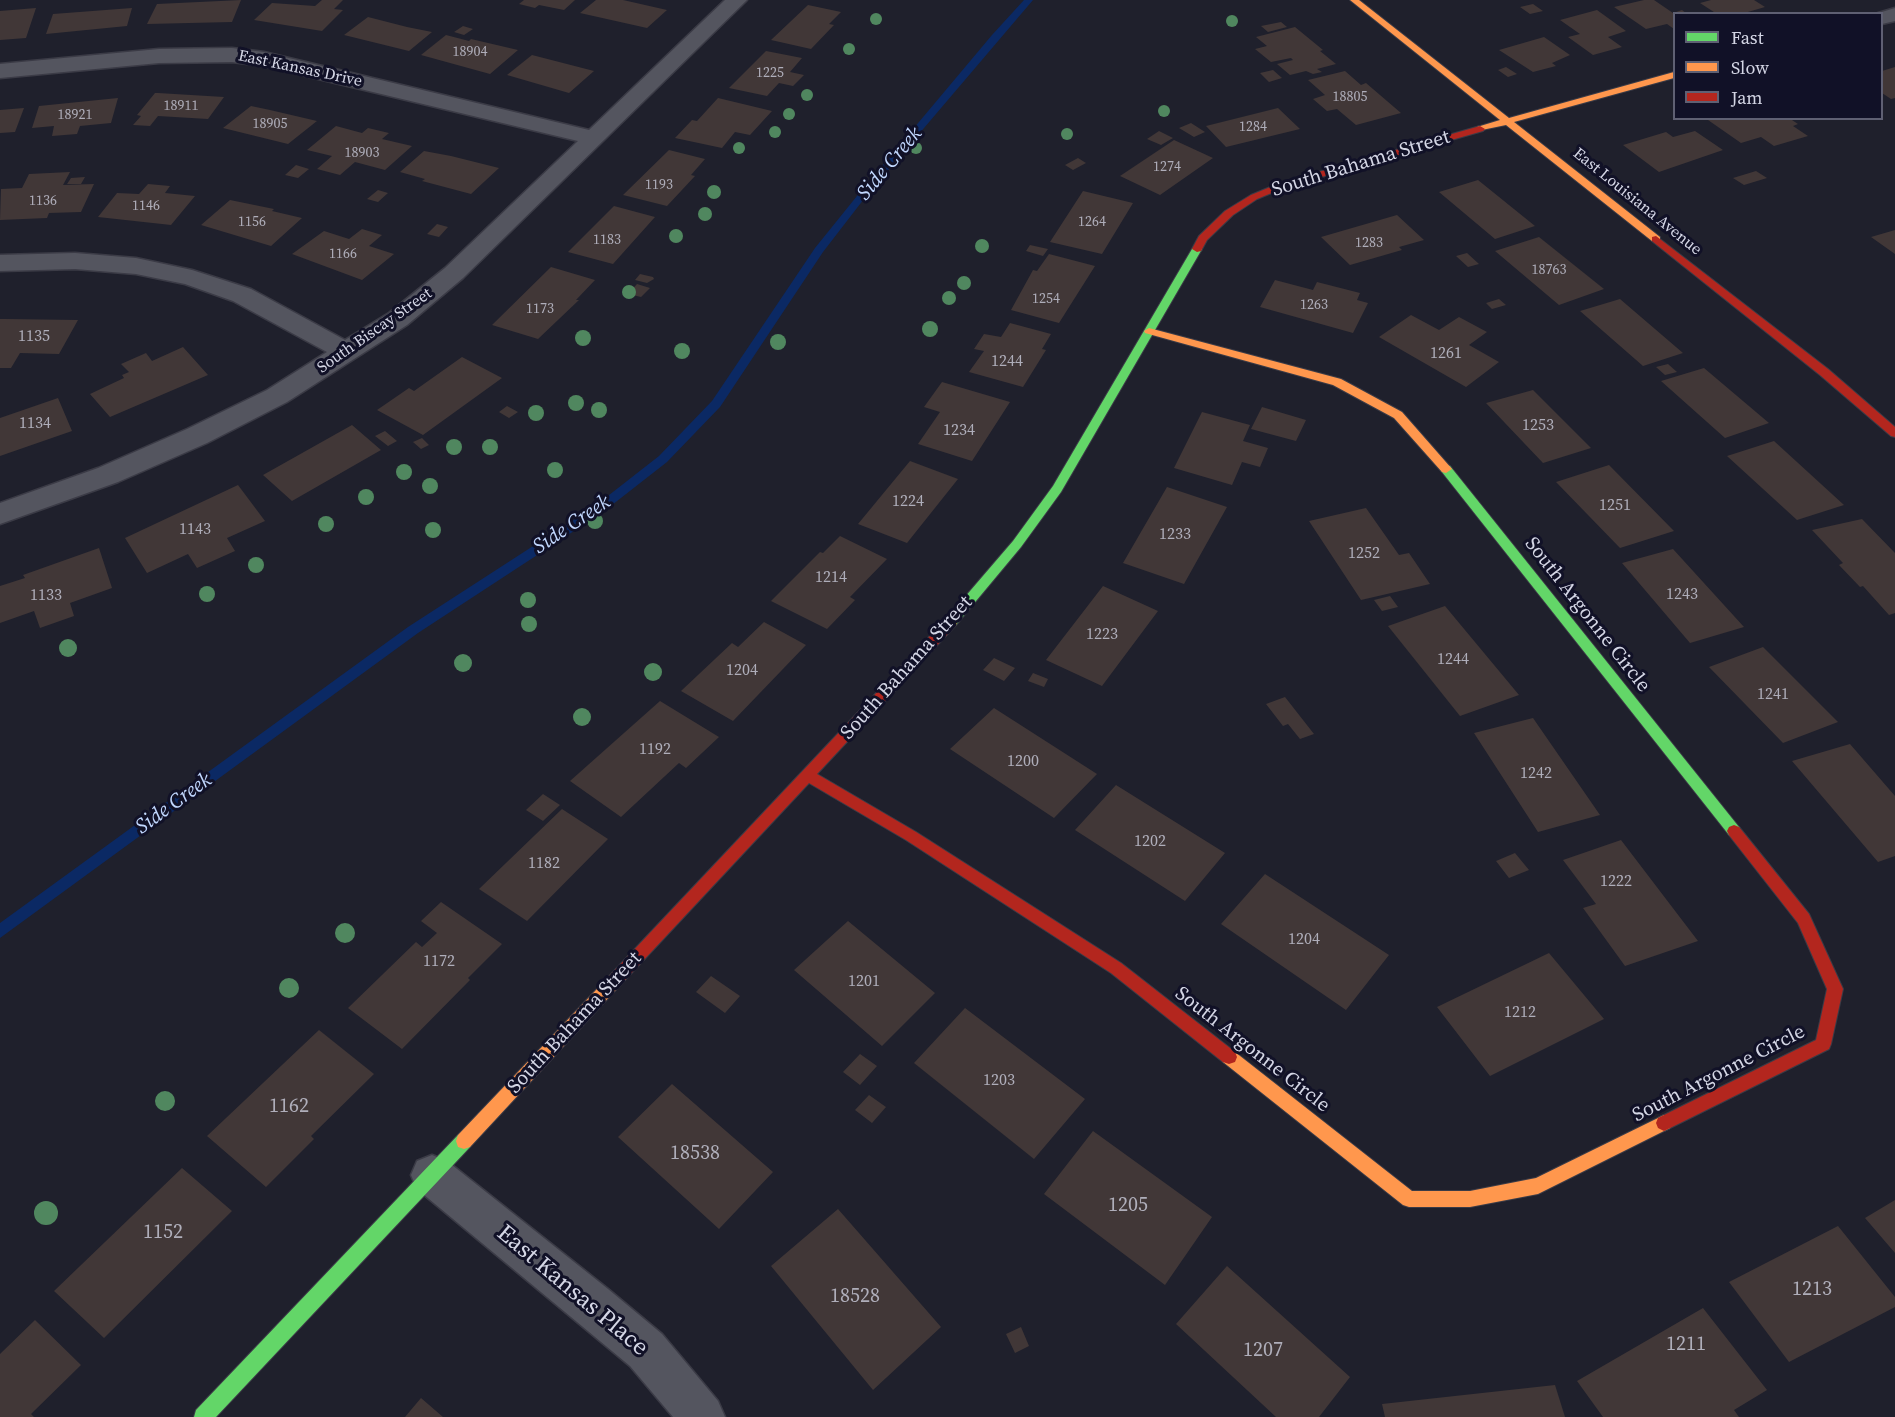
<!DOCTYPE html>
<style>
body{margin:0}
#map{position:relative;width:1895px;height:1417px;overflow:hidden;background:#1f202c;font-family:"Source Serif 4",serif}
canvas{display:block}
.legend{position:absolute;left:1673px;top:12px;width:210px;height:108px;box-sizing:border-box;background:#111127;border:2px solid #5f6073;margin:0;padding:8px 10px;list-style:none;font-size:18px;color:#d4d6e5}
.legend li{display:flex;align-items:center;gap:12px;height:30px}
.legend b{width:30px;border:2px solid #5f6073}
</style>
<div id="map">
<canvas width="1895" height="1417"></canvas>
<ul class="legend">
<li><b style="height:8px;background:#63d668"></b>Fast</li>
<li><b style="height:8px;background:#ff974d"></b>Slow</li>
<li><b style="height:8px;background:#b3261e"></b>Jam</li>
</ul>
</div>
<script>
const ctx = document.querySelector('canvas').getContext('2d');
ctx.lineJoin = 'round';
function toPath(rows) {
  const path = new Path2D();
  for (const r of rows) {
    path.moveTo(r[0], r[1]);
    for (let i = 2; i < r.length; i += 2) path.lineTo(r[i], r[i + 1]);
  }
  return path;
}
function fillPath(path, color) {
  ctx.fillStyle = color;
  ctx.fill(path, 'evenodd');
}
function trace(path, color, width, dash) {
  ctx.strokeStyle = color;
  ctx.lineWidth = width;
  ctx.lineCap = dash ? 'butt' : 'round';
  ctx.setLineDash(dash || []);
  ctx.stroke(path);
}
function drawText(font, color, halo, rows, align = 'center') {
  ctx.font = font + ' "Source Serif 4",serif';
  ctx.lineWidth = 6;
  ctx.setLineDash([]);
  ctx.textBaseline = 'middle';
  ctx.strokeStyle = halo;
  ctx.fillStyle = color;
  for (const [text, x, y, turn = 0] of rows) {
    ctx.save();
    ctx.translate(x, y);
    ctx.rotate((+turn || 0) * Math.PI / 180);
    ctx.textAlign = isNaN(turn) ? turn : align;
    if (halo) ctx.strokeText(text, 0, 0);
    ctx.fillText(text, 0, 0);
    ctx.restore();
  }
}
const stream = toPath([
 [1024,0,1033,0,867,195,823,252,720,407,667,462,603,512,418,633,0,938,0,923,408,627,595,506,659,456,712,401,815,248,861,191,992,35,1024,0]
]);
const building = toPath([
 [241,0,232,22,147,24,157,4],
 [322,0,343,0,334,9,343,10,322,31,254,20,272,3,315,6],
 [524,0,575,0,564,10,539,5,535,8,519,4],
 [596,0,623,0,667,10,647,28,580,13],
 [1644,0,1654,0,1673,13,1682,10,1687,14,1674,14,1674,29,1667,24,1646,29,1614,7],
 [1711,0,1754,0,1765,7,1741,14,1717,14,1700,3],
 [1533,4,1543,11,1530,14,1520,7],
 [808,5,841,12,829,24,834,25,811,49,771,40],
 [36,8,26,38,0,40,0,11],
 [132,8,127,26,46,34,53,14],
 [1597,10,1626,31,1608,37,1622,47,1593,55,1568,37,1580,34,1560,20],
 [368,17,407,27,432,32,409,51,344,35],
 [1281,22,1287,27,1268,32,1261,26],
 [463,26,473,29,464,35,454,32],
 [1295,27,1323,50,1320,51,1336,64,1317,69,1322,72,1313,74,1306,71,1290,75,1277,64,1293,60,1291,58,1271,62,1255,49,1267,46,1256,37],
 [446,35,469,41,471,39,518,50,490,74,421,55],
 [1544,37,1570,55,1552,63,1556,66,1533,72,1499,50],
 [766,51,802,58,790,72,804,75,793,86,779,83,767,96,729,88],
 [532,55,594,71,569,93,507,75],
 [1506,67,1517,74,1508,77,1498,70],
 [1895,67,1895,98,1891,99,1882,93,1882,71],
 [1273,70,1282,78,1269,82,1260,73],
 [1345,71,1361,85,1366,83,1401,113,1356,125,1337,109,1327,111,1313,99,1325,95,1308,80],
 [155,93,158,93,224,97,208,119,158,116,150,126,133,125,141,116,137,115],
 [118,98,111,123,80,126,77,134,52,136,54,126,32,128,39,106],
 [718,98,772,111,750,135,735,132,722,148,675,138,692,120,697,121],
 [251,106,270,110,317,121,288,144,223,128],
 [24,108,15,132,0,133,0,110],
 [1278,108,1300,129,1226,147,1206,126],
 [1789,118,1798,124,1793,126,1808,136,1774,146,1761,137,1741,143,1708,120],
 [1191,123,1205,132,1194,137,1179,128],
 [336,126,362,133,368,128,389,133,382,139,412,146,385,170,355,162,340,175,317,169,332,156,307,150],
 [1159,131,1173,138,1161,145,1147,139],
 [1695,131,1723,150,1659,172,1623,145,1666,132,1673,137],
 [1174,140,1213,158,1160,195,1120,176],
 [669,150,705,159,691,175,695,176,667,206,623,195],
 [424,151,451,156,499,168,471,194,422,181,425,179,400,172],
 [1078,158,1086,163,1073,170,1065,165],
 [296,165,309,169,298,178,285,175],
 [1756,171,1767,178,1744,185,1733,178],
 [70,172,63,185,94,184,81,212,49,213,47,218,0,220,1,189,22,188,29,174],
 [85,177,81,184,67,184,71,178],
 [1478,180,1535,226,1495,239,1439,192],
 [148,184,170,186,165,193,195,196,171,225,98,217,117,193,139,194],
 [378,190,388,193,378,202,367,199],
 [1083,191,1133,203,1102,254,1050,242],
 [230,200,274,209,272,211,302,218,271,246,201,225],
 [614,206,655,217,613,264,568,252],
 [1397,215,1424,240,1399,247,1402,250,1350,265,1321,237],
 [437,224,448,227,439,237,427,234],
 [362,229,382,235,369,246,394,254,362,280,292,254,324,231,349,239],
 [1895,230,1895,254,1871,237],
 [1539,237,1604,289,1559,305,1495,251],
 [1030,245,1048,249,1043,256,1026,251],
 [1467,253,1479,264,1468,267,1456,256],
 [1049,254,1095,266,1059,323,1011,310,1033,270,1037,271],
 [551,267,595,280,576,300,579,300,538,339,492,325],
 [640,274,653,277,654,279,647,283,635,280],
 [1275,280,1313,290,1317,282,1360,293,1357,300,1368,303,1353,333,1260,307],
 [637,284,650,288,641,297,628,294],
 [1499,299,1506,305,1492,309,1486,303],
 [1620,299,1683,353,1643,366,1580,311],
 [1411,315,1439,330,1459,317,1487,332,1469,345,1499,362,1466,387,1379,337],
 [0,319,6,319,78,320,59,354,20,353,11,368,0,368],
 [1010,323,1051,334,1042,349,1046,350,1023,387,969,372,984,351,974,349,984,334,1001,337],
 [183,347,208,375,110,417,90,394,124,378,122,375,129,372,121,364,146,353,152,361],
 [462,357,502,378,423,435,377,410,409,388,414,391],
 [1668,364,1677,372,1665,375,1656,367],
 [1704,368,1769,423,1725,438,1661,381],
 [942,382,1010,402,972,461,918,444,940,412,924,407],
 [1533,390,1591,448,1543,463,1486,403],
 [58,398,72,431,0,456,0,418],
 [507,406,518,412,509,418,499,412],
 [1262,407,1306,420,1296,441,1251,429],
 [1202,412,1250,425,1243,441,1268,448,1260,467,1242,462,1232,485,1174,468],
 [352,425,381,450,292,501,263,475],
 [385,431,397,441,388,446,375,436],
 [422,438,429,445,421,449,413,442],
 [1774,441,1844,505,1797,520,1727,456],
 [910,461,958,479,907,543,858,524],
 [1609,465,1674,531,1620,548,1556,482],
 [238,485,265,521,227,538,235,551,197,568,188,554,147,573,125,538],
 [1167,487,1227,507,1184,584,1123,563],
 [1366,508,1399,555,1409,553,1430,584,1361,600,1309,521],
 [1862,519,1895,553,1895,613,1889,615,1863,586,1860,587,1839,565,1843,563,1812,530],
 [840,536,887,559,850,597,855,600,827,629,771,601,820,552,823,553],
 [99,548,112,588,70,603,74,616,40,628,34,611,0,623,0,586,25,578,23,575],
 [1673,549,1744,627,1690,643,1622,563],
 [1103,586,1158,611,1102,686,1046,660],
 [1390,596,1398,607,1382,611,1374,600],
 [1445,606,1519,695,1460,716,1388,626],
 [764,622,806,645,733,721,681,691,732,643,738,647],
 [1763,647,1838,722,1783,743,1709,667],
 [994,658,1015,668,1004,681,983,670],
 [1033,673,1048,679,1044,687,1028,681],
 [1285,697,1314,734,1300,739,1288,724,1283,726,1266,704],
 [660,701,719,737,686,768,679,763,621,817,570,781],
 [994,708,1097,774,1054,818,950,749],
 [1533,718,1600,815,1538,832,1474,733],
 [1850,744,1895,796,1895,856,1878,862,1792,761],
 [1116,785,1225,853,1185,901,1075,830],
 [543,794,560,805,543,821,526,810],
 [562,809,608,839,527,921,479,889],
 [1621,840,1698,941,1625,966,1583,908,1596,904,1563,860],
 [1515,853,1529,870,1509,878,1496,861],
 [1265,874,1389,955,1346,1010,1221,924],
 [441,902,502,944,468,978,470,980,402,1049,348,1008,416,942,422,947,437,933,421,921],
 [848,921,935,993,882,1046,794,970],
 [1549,953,1604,1019,1490,1076,1437,1007],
 [711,976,740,996,725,1013,696,992],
 [965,1008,1085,1099,1034,1159,914,1063],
 [319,1030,374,1074,311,1136,314,1139,266,1187,207,1136],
 [860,1054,877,1066,860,1085,843,1072],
 [672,1084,773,1172,719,1229,618,1137],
 [869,1095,886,1107,872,1123,855,1110],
 [1093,1131,1212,1217,1165,1285,1044,1194],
 [182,1168,232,1211,104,1338,54,1291],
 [1895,1200,1895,1253,1865,1218],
 [838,1209,941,1327,873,1390,771,1266],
 [1838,1226,1895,1297,1895,1307,1789,1362,1729,1282],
 [1227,1266,1350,1377,1319,1417,1276,1417,1176,1324],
 [1703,1308,1767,1390,1734,1410,1739,1417,1603,1417,1577,1381],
 [35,1320,81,1365,31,1414,34,1417,0,1417,0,1354],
 [1021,1327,1029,1346,1015,1353,1006,1334],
 [1555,1385,1565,1417,1385,1417,1382,1404],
 [421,1398,443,1417,405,1417]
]);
const street = toPath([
 [725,0,747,0,463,278,407,325,287,402,207,443,118,482,0,524,0,503,98,468,187,429,267,390,327,352,233,301,185,284,136,274,75,269,0,271,0,255,75,253,136,258,192,270,251,289,345,340,389,313,445,268,578,141,264,66,232,62,159,63,0,78,0,64,159,49,232,48,264,52,589,130,725,0],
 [1895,8,1895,21,1882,24,1882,14,1875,14,1895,8],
 [432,1155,447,1161,608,1289,662,1334,718,1401,725,1417,673,1417,630,1366,417,1189,411,1175,417,1161,432,1155]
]);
const fast = toPath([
 [1197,246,1202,249,1061,492,1021,547,956,625,946,625,945,622,946,619,1013,541,1053,486,1192,249,1197,246],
 [1446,465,1450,466,1739,827,1741,831,1739,835,1734,837,1729,835,1442,472,1440,469,1446,465],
 [464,1133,470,1135,472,1141,470,1147,216,1417,194,1417,196,1410,458,1135,464,1133]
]);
const slow = toPath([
 [1350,0,1359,0,1509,118,1674,72,1674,78,1514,122,1660,237,1660,241,1652,241,1506,125,1477,131,1477,127,1500,120,1350,0],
 [1149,328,1341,379,1402,412,1452,469,1446,473,1442,472,1394,418,1333,385,1145,333,1144,331,1149,328],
 [620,968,625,970,628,975,625,980,470,1147,464,1149,458,1147,456,1141,458,1135,615,970,620,968],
 [1229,1050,1235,1052,1412,1191,1470,1191,1536,1178,1658,1118,1664,1115,1670,1118,1672,1123,1670,1128,1538,1194,1470,1207,1409,1207,1403,1205,1223,1062,1221,1057,1223,1052,1229,1050]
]);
const jam = toPath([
 [1480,126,1485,129,1483,131,1286,187,1257,199,1233,215,1207,240,1201,251,1197,252,1192,249,1199,236,1225,211,1251,195,1280,183,1480,126],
 [1656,236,1828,369,1895,427,1895,437,1891,436,1820,375,1652,241,1652,237,1656,236],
 [951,617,957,622,956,625,817,774,916,832,1121,963,1235,1052,1237,1057,1235,1062,1229,1064,1223,1062,1111,973,906,840,809,783,625,980,620,982,615,980,612,975,615,970,946,619,951,617],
 [1734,825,1739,827,1809,914,1843,989,1831,1044,1829,1049,1664,1131,1658,1128,1656,1123,1658,1118,1816,1040,1827,989,1798,923,1729,835,1727,831,1729,827,1734,825]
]);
const trees = [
 [876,19,6],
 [1232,21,6],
 [849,49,6],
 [807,95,6],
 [1164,111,6],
 [789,114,6],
 [775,132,6],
 [1067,134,6],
 [739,148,6],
 [916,148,6],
 [714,192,7],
 [705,214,7],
 [676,236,7],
 [982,246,7],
 [964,283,7],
 [629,292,7],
 [949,298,7],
 [930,329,8],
 [583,338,8],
 [778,342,8],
 [682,351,8],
 [576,403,8],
 [599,410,8],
 [536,413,8],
 [454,447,8],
 [490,447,8],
 [555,470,8],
 [404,472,8],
 [430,486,8],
 [366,497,8],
 [595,521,8],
 [326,524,8],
 [433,530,8],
 [256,565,8],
 [207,594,8],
 [528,600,8],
 [529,624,8],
 [68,648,9],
 [463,663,9],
 [653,672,9],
 [582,717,9],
 [345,933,10],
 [289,988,10],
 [165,1101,10],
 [46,1213,12]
];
const farNumbernames = [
 ["18904",470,52],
 ["1225",770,73],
 ["18805",1350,97],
 ["18911",181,106],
 ["18921",75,115],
 ["18905",270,124],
 ["1284",1253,127],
 ["18903",362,153],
 ["1274",1167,167],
 ["1193",659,185],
 ["1136",43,201],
 ["1146",146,206],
 ["1156",252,222],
 ["1264",1092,222],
 ["1183",607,240],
 ["1283",1369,243],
 ["1166",343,254],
 ["18763",1549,270],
 ["1254",1046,299],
 ["1263",1314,305],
 ["1173",540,309]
];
const farStreetnames = [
 ["East Kansas Drive",300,69,12],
 ["East Louisiana Avenue",1637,202,39],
 ["South Biscay Street",375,331,-35]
];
const numberNames = [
 ["1135",34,337],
 ["1261",1446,354],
 ["1244",1007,362],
 ["1134",35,424],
 ["1253",1538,426],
 ["1234",959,431],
 ["1224",908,502],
 ["1251",1615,506],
 ["1143",195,530],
 ["1233",1175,535],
 ["1252",1364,554],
 ["1214",831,578],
 ["1243",1682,595],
 ["1133",46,596],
 ["1223",1102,635],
 ["1244",1453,660],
 ["1204",742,671],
 ["1241",1773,695],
 ["1192",655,750],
 ["1200",1023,762],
 ["1242",1536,774],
 ["1202",1150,842],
 ["1182",544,864],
 ["1222",1616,882],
 ["1204",1304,940],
 ["1172",439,962],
 ["1201",864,982],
 ["1212",1520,1013],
 ["1203",999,1081]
];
const streetNames = [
 ["South Bahama Street",1361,164,-17],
 ["South Argonne Circle",1587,615,52],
 ["South Bahama Street",907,668,-48],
 ["South Bahama Street",575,1023,-47],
 ["South Argonne Circle",1252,1050,38],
 ["South Argonne Circle",1719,1074,-27]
];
const nearNumbernames = [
 ["1162",289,1107],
 ["18538",695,1154],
 ["1205",1128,1206],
 ["1152",163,1233],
 ["1213",1812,1290],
 ["18528",855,1297],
 ["1211",1686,1345],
 ["1207",1263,1351]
];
const waterNames = [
 ["Side Creek",890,164,-50],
 ["Side Creek",572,525,-34],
 ["Side Creek",174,804,-36]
];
const nearStreetnames = [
 ["East Kansas Place",572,1291,40]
];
fillPath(stream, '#0b2964');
fillPath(building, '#413737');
trace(street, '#3b3b46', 3);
trace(fast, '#3b3b46', 2);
trace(slow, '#3b3b46', 2);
trace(jam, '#3b3b46', 2);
fillPath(street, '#54555f');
fillPath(fast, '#63d668');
fillPath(slow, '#ff974d');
fillPath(jam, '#b3261e');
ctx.fillStyle = '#50875f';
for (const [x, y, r] of trees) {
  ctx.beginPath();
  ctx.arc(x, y, r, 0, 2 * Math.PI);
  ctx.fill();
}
drawText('14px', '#afaeba', null, farNumbernames);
drawText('16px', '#d4d6e5', '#111127', farStreetnames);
drawText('16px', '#afaeba', null, numberNames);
drawText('20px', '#d4d6e5', '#111127', streetNames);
drawText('20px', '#afaeba', null, nearNumbernames);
drawText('italic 21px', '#c1d7fe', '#111127', waterNames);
drawText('24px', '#d4d6e5', '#111127', nearStreetnames);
</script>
